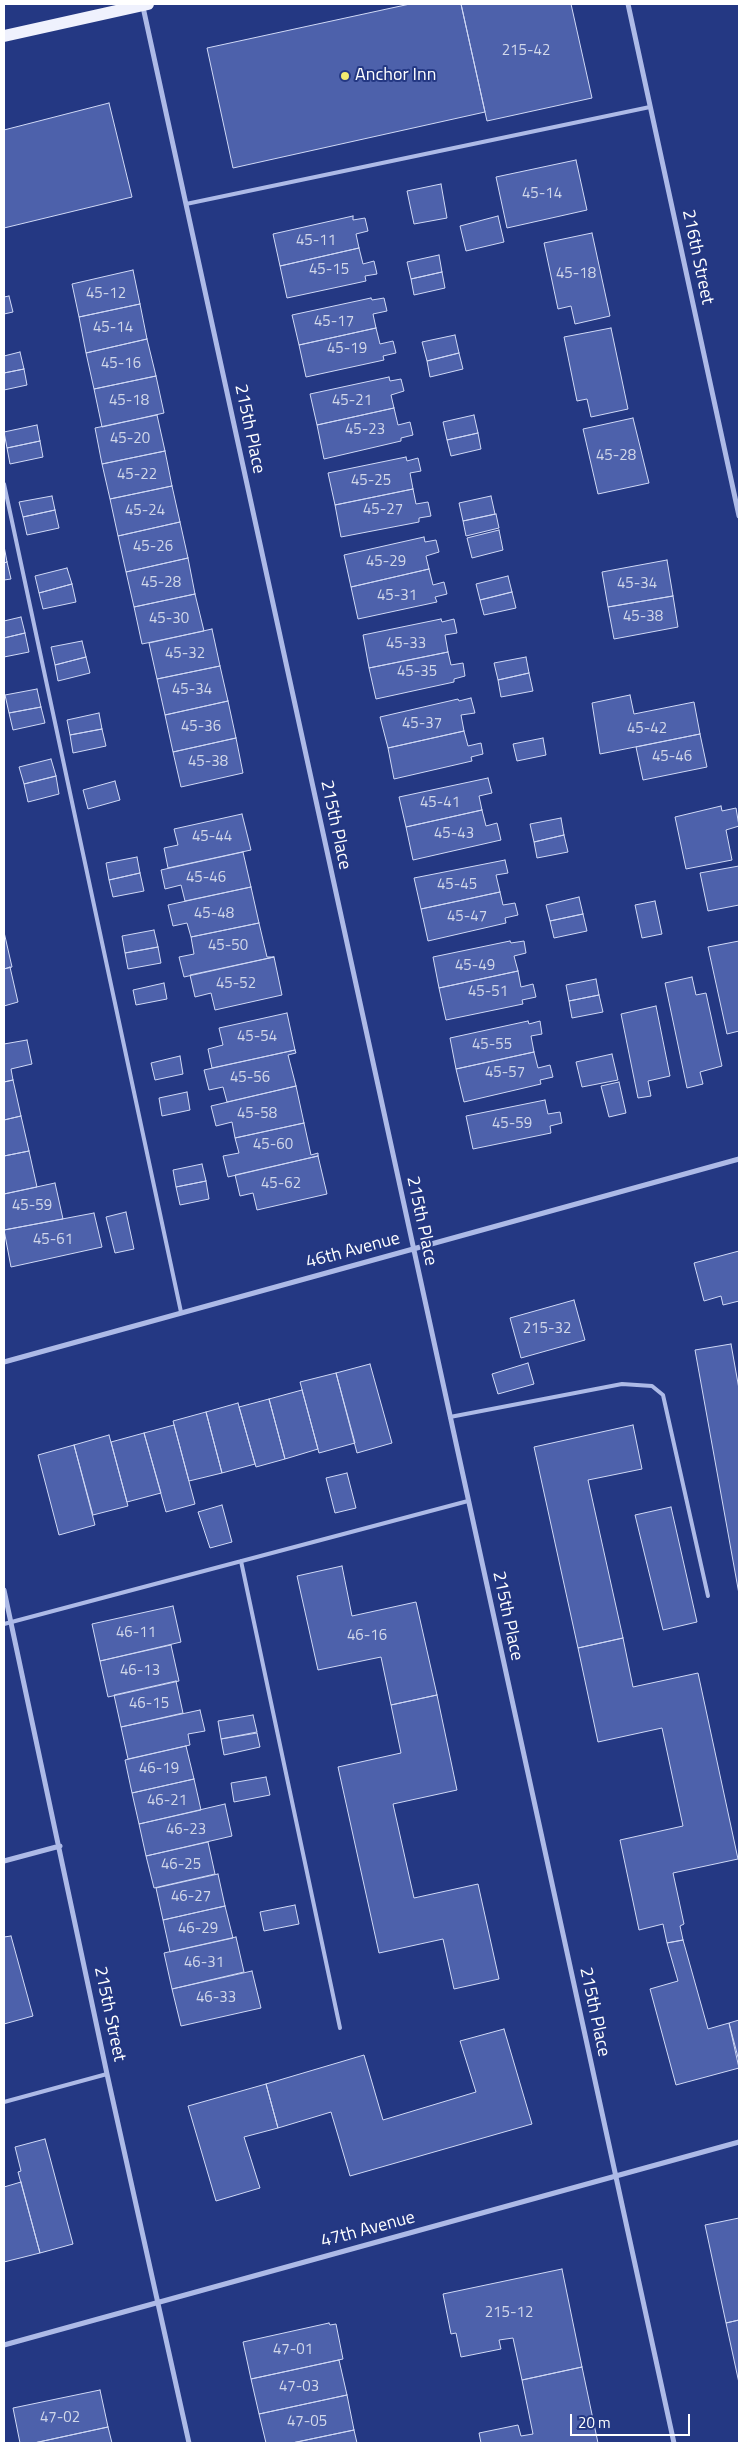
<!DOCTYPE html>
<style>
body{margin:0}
#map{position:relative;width:743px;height:2447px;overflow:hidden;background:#243883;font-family:"Titillium Web",sans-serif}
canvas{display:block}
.frame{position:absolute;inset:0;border:5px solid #fff;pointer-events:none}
.scale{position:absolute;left:570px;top:2414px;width:120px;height:22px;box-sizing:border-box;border:2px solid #fff;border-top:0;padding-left:6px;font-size:15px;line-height:18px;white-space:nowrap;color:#fff;-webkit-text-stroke:4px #243883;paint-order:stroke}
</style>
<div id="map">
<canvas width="743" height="2447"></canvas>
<div class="frame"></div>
<div class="scale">20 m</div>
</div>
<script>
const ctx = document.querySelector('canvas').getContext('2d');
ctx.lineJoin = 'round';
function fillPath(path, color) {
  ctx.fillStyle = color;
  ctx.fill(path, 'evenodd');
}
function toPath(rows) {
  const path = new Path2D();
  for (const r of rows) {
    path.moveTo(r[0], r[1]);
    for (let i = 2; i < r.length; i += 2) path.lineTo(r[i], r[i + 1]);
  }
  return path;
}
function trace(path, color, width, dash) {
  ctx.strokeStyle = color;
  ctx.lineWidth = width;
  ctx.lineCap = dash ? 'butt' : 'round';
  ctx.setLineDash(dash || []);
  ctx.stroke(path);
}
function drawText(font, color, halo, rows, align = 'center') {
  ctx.font = font + ' "Titillium Web",sans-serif';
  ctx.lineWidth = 4;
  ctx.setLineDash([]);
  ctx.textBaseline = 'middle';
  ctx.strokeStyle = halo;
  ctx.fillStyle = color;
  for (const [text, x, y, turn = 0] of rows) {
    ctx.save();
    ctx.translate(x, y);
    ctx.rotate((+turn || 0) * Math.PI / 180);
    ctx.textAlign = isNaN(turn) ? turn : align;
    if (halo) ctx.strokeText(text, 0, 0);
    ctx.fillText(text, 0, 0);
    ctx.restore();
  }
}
const building = toPath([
 [410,4,461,4,485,112,233,168,207,48,410,4],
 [461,4,571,4,592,98,487,121,461,4],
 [109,103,132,197,4,228,4,130,109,103],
 [576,160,587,210,507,228,496,177,576,160],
 [441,184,447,218,414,224,407,191,441,184],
 [353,216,353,220,365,218,368,231,356,234,359,248,280,266,273,234,353,216],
 [498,216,504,242,466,251,460,226,498,216],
 [592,233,610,316,575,324,571,306,558,309,544,243,592,233],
 [359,248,363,264,374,261,377,274,365,276,366,281,287,298,280,266,359,248],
 [439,255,442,272,411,279,407,262,439,255],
 [133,270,140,304,79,317,72,284,133,270],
 [442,272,445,288,414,295,411,279,442,272],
 [9,296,13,312,4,314,4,297,9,296],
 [371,298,372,300,384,298,387,311,373,314,376,328,299,345,292,315,371,298],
 [140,304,147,339,86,353,79,317,140,304],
 [376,328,380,344,393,341,396,353,383,356,384,360,306,377,299,345,376,328],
 [611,328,628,409,591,417,587,399,577,401,564,337,611,328],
 [455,335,459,353,427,361,422,342,455,335],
 [147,339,156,376,94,389,86,353,147,339],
 [20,352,24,369,4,373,4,356,20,352],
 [459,353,463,369,430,377,427,361,459,353],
 [24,369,27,385,4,390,4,373,24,369],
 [156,376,164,413,102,427,94,389,156,376],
 [389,377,390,381,401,379,404,391,391,395,394,408,317,425,310,394,389,377],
 [394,408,398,425,410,422,413,435,401,438,401,441,324,459,317,425,394,408],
 [157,415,165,451,102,464,95,428,157,415],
 [474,415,478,433,447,440,443,422,474,415],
 [633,418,649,483,598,494,583,429,633,418],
 [37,425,40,441,7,448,4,432,37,425],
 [478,433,481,449,451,456,447,440,478,433],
 [40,441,43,457,10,464,7,448,40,441],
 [165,451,172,486,110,499,102,464,165,451],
 [406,457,407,461,418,458,421,471,410,473,413,489,335,505,328,473,406,457],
 [172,486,180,522,118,536,110,499,172,486],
 [413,489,416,504,428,502,431,516,419,518,419,522,341,537,335,505,413,489],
 [52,496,55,510,23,517,19,502,52,496],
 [491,496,495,514,463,521,459,503,491,496],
 [55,510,59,528,27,535,23,517,55,510],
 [496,514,499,528,466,536,463,521,496,514],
 [180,522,188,558,126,572,118,536,180,522],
 [499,530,503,550,472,558,467,538,499,530],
 [424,537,425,542,436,540,439,552,426,556,429,569,351,587,344,555,424,537],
 [4,546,7,562,4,563,4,546],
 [188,558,195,594,134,607,126,572,188,558],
 [667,560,673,596,608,607,602,572,667,560],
 [7,562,11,579,4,580,4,563,7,562],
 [67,568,72,584,39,593,35,576,67,568],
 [429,569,433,585,444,582,447,594,435,597,437,602,358,619,351,587,429,569],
 [508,576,512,592,480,600,476,584,508,576],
 [72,584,76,602,43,609,39,593,72,584],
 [512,592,516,608,484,615,480,600,512,592],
 [195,594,204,631,142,644,134,607,195,594],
 [673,596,678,627,614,639,608,607,673,596],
 [21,617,25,633,4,638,4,621,21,617],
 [441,619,442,622,454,619,457,633,445,635,448,652,369,668,363,635,441,619],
 [212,629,220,666,157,679,149,643,212,629],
 [25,633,29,652,4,657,4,638,25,633],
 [82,641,86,657,55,665,51,647,82,641],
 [448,652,451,665,463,663,465,676,454,679,454,682,376,699,369,668,448,652],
 [86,657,90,673,58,681,55,665,86,657],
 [526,657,529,673,498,680,494,663,526,657],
 [220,666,228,701,165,715,157,679,220,666],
 [529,673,533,691,501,697,498,680,529,673],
 [37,689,41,707,9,713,5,695,37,689],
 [630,695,634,714,694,702,700,734,600,754,592,703,630,695],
 [471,698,475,713,461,715,464,731,388,748,380,717,458,699,459,701,471,698],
 [228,701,236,738,173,752,165,715,228,701],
 [41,707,45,723,13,730,9,713,41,707],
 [99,713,102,729,70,735,67,720,99,713],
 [102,729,106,746,73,753,70,735,102,729],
 [464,731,468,746,481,743,483,754,471,757,472,761,394,779,388,748,464,731],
 [700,734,707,767,643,780,636,747,700,734],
 [236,738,243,773,181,787,173,752,236,738],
 [543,738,546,755,517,761,513,744,543,738],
 [51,759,56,776,24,784,19,767,51,759],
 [56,776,59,794,28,802,24,784,56,776],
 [488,778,492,793,479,796,482,810,406,827,399,797,488,778],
 [115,781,120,800,88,809,83,790,115,781],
 [721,806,722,811,736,808,739,826,726,830,732,860,686,869,675,817,721,806],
 [482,810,486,826,497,823,501,840,413,860,406,827,482,810],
 [242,814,251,850,168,868,164,848,178,845,174,829,242,814],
 [561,818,564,835,534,842,530,824,561,818],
 [564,835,568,852,537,858,534,842,564,835],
 [243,852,251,887,185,901,181,885,165,889,161,870,243,852],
 [137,857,140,873,109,880,106,863,137,857],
 [505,860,508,873,496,875,500,892,421,909,414,878,505,860],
 [739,866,739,905,708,911,700,873,739,866],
 [140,873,144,891,113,897,109,880,140,873],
 [251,887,259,923,191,937,187,923,173,926,168,905,251,887],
 [500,892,503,905,515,903,518,915,505,918,506,923,428,941,421,909,500,892],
 [579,897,583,914,550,921,546,905,579,897],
 [655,901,662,934,642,938,635,905,655,901],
 [583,914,587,931,554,938,550,921,583,914],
 [259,923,267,957,274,957,184,977,179,957,194,954,191,937,259,923],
 [154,930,158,947,125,953,122,936,154,930],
 [4,932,12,967,4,969,4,932],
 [510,941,511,943,524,941,526,953,514,956,518,971,439,988,433,957,510,941],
 [739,941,739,1031,727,1034,708,947,739,941],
 [158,947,161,963,128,969,125,953,158,947],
 [274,957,282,995,215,1010,211,993,195,997,190,975,274,957],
 [10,967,18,1002,4,1006,4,969,10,967],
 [518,971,521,987,533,984,536,997,522,1000,523,1004,446,1020,439,988,518,971],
 [692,977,696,995,706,993,722,1066,700,1072,703,1084,687,1088,665,983,692,977],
 [596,979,599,995,569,1001,566,985,596,979],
 [164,983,167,999,136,1005,133,990,164,983],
 [599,995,603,1012,572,1018,569,1001,599,995],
 [656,1006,670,1076,648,1081,651,1096,638,1098,621,1014,656,1006],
 [287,1013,295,1050,212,1068,208,1049,223,1045,219,1028,287,1013],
 [528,1021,529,1024,540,1021,542,1034,531,1036,534,1052,456,1069,450,1038,528,1021],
 [27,1040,32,1064,11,1069,13,1080,4,1082,4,1044,27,1040],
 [295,1050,296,1053,288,1055,296,1086,227,1102,223,1087,209,1090,204,1070,295,1050],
 [534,1052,538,1068,550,1065,553,1077,540,1080,541,1084,464,1102,456,1069,534,1052],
 [612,1054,618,1080,582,1087,576,1062,612,1054],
 [180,1056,183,1074,155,1080,151,1063,180,1056],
 [13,1080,21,1116,4,1120,4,1082,13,1080],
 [619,1082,626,1113,609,1117,601,1086,619,1082],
 [296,1086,304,1123,235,1138,232,1122,216,1126,211,1106,296,1086],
 [187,1092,190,1110,162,1116,159,1098,187,1092],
 [545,1100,548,1114,560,1112,562,1123,550,1126,551,1133,473,1149,466,1116,545,1100],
 [21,1116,29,1151,4,1156,4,1120,21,1116],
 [304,1123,311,1155,318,1153,318,1156,228,1177,223,1156,239,1153,235,1138,304,1123],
 [29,1151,37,1187,4,1194,4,1156,29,1151],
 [318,1156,327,1194,257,1210,253,1193,240,1196,235,1175,318,1156],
 [202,1164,206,1181,176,1187,173,1170,202,1164],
 [206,1181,209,1199,180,1205,176,1187,206,1181],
 [55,1183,63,1219,4,1230,4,1194,55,1183],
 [126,1212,134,1249,115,1253,106,1217,126,1212],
 [94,1213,102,1247,11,1267,4,1230,94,1213],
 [739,1251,739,1301,723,1305,721,1296,704,1301,694,1263,739,1251],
 [574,1300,585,1340,521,1358,510,1318,574,1300],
 [731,1344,739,1389,739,1594,695,1350,731,1344],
 [528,1363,534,1384,498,1394,492,1374,528,1363],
 [370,1364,392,1443,357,1453,336,1373,370,1364],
 [336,1373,355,1443,319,1453,300,1382,336,1373],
 [302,1390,318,1449,285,1459,269,1399,302,1390],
 [269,1399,285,1459,256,1467,239,1407,269,1399],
 [238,1403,255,1464,222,1473,206,1412,238,1403],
 [206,1412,222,1473,189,1481,173,1421,206,1412],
 [174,1425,195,1504,166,1512,144,1433,174,1425],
 [633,1425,642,1469,588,1480,623,1638,578,1648,534,1447,633,1425],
 [144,1433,161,1493,127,1502,111,1442,144,1433],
 [109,1435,128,1506,93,1515,74,1445,109,1435],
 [74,1445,95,1525,59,1535,38,1455,74,1445],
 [347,1473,356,1508,335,1513,326,1478,347,1473],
 [222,1505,232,1542,210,1548,198,1512,222,1505],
 [671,1507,697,1622,663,1630,635,1515,671,1507],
 [342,1566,352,1616,416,1602,437,1695,391,1705,381,1657,318,1670,297,1576,342,1566],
 [173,1606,181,1642,100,1661,92,1624,173,1606],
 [623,1638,633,1687,698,1673,738,1859,673,1873,684,1924,680,1926,683,1940,667,1943,663,1924,639,1930,620,1840,683,1826,662,1728,598,1742,578,1648,623,1638],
 [171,1645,179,1681,108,1697,100,1661,171,1645],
 [176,1681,183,1713,121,1727,114,1695,176,1681],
 [437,1695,457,1790,393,1804,414,1898,478,1884,499,1979,454,1989,443,1939,379,1953,338,1767,401,1753,391,1705,437,1695],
 [200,1710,205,1731,188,1734,190,1745,128,1759,121,1727,200,1710],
 [253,1715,257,1732,221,1739,218,1721,253,1715],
 [257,1733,260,1747,224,1755,221,1739,257,1733],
 [186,1746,194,1779,132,1793,125,1760,186,1746],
 [266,1777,270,1795,234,1802,231,1783,266,1777],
 [194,1779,201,1810,139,1824,132,1793,194,1779],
 [225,1804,232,1836,146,1856,139,1824,225,1804],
 [208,1842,215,1874,154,1888,146,1856,208,1842],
 [218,1874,225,1906,163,1920,156,1888,218,1874],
 [295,1905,299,1924,264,1931,260,1912,295,1905],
 [225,1906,233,1938,170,1952,163,1920,225,1906],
 [11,1936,33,2016,4,2024,4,1937,11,1936],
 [236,1937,244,1972,172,1989,164,1953,236,1937],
 [683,1940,708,2029,729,2023,739,2068,676,2085,650,1989,678,1981,667,1943,683,1940],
 [252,1971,261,2008,181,2026,172,1989,252,1971],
 [739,2020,739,2061,729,2023,739,2020],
 [504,2029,532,2124,350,2176,331,2112,278,2128,266,2084,364,2055,383,2120,476,2092,460,2041,504,2029],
 [266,2084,278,2128,244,2137,260,2188,216,2201,188,2106,266,2084],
 [45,2139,73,2244,40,2253,18,2172,21,2171,15,2147,45,2139],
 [21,2182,40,2253,4,2262,4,2187,21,2182],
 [739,2218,739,2320,726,2323,705,2225,739,2218],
 [562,2269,582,2367,522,2380,513,2338,499,2340,501,2349,461,2357,456,2333,451,2334,443,2294,562,2269],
 [739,2320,739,2383,726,2323,739,2320],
 [329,2323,330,2325,336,2324,343,2359,251,2379,243,2342,329,2323],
 [339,2360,347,2395,259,2414,251,2379,339,2360],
 [582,2367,598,2443,481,2443,479,2433,518,2425,521,2436,533,2434,522,2380,582,2367],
 [100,2390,108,2427,34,2443,20,2443,13,2408,100,2390],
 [347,2395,354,2430,292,2443,266,2443,259,2414,347,2395],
 [108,2427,112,2443,34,2443,108,2427],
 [354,2430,357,2443,292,2443,354,2430]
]);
const service = toPath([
 [186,204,650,107],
 [4,484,181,1312],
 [450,1417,622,1384,652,1386,663,1395,708,1596],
 [241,1561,340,2028],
 [4,1624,468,1501],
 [4,2102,107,2074]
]);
const minor = toPath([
 [628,4,739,516],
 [143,7,674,2443],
 [4,1362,739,1159],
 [4,1590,107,2074,189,2443],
 [4,1861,60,1846],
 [4,2345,739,2142]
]);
const primary = toPath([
 [4,36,148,4]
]);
const markers = [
 [345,76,5,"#f2ea70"]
];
const numberNames = [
 ["215-42",526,51],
 ["45-14",542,194],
 ["45-11",316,241],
 ["45-15",329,270],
 ["45-18",576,274],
 ["45-12",106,294],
 ["45-17",334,322],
 ["45-14",113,328],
 ["45-19",347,349],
 ["45-16",121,364],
 ["45-18",129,401],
 ["45-21",352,401],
 ["45-23",365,430],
 ["45-20",130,439],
 ["45-28",616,456],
 ["45-22",137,475],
 ["45-25",371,481],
 ["45-27",383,510],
 ["45-24",145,511],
 ["45-26",153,547],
 ["45-29",386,562],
 ["45-28",161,583],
 ["45-34",637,584],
 ["45-31",397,596],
 ["45-38",643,617],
 ["45-30",169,619],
 ["45-33",406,644],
 ["45-32",185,654],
 ["45-35",417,672],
 ["45-34",192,690],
 ["45-37",422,724],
 ["45-36",201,727],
 ["45-42",647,729],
 ["45-46",672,757],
 ["45-38",208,762],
 ["45-41",440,803],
 ["45-43",454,834],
 ["45-44",212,837],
 ["45-46",206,878],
 ["45-45",457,885],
 ["45-48",214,914],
 ["45-47",467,917],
 ["45-50",228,946],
 ["45-49",475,966],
 ["45-52",236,984],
 ["45-51",488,992],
 ["45-54",257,1037],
 ["45-55",492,1045],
 ["45-57",505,1073],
 ["45-56",250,1078],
 ["45-58",257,1114],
 ["45-59",512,1124],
 ["45-60",273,1145],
 ["45-62",281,1184],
 ["45-59",32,1206],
 ["45-61",53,1240],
 ["215-32",547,1329],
 ["46-11",136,1633],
 ["46-16",367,1636],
 ["46-13",140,1671],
 ["46-15",149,1704],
 ["46-19",159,1769],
 ["46-21",167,1801],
 ["46-23",186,1830],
 ["46-25",181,1865],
 ["46-27",191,1897],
 ["46-29",198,1929],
 ["46-31",204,1963],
 ["46-33",216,1998],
 ["215-12",509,2313],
 ["47-01",293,2350],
 ["47-03",299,2387],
 ["47-02",60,2418],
 ["47-05",307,2422]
];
const poiNames = [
 ["Anchor Inn",355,76]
];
const streetNames = [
 ["216th Street",697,257,78],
 ["215th Place",249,429,78],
 ["215th Place",335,825,78],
 ["215th Place",421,1221,78],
 ["46th Avenue",353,1251,-15],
 ["215th Place",507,1616,78],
 ["215th Place",594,2012,78],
 ["215th Street",109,2014,78],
 ["47th Avenue",368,2230,-15]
];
fillPath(building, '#4d61ab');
trace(building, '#d0d9f6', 1);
trace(service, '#adbae7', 4);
trace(minor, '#adbae7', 5);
trace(primary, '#eff1fd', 12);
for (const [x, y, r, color] of markers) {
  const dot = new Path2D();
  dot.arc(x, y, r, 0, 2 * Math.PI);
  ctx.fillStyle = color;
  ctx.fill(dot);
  trace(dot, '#243883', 2);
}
drawText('15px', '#d2d8ea', null, numberNames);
drawText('18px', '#fff', '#243883', poiNames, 'left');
drawText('18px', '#fff', '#243883', streetNames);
</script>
